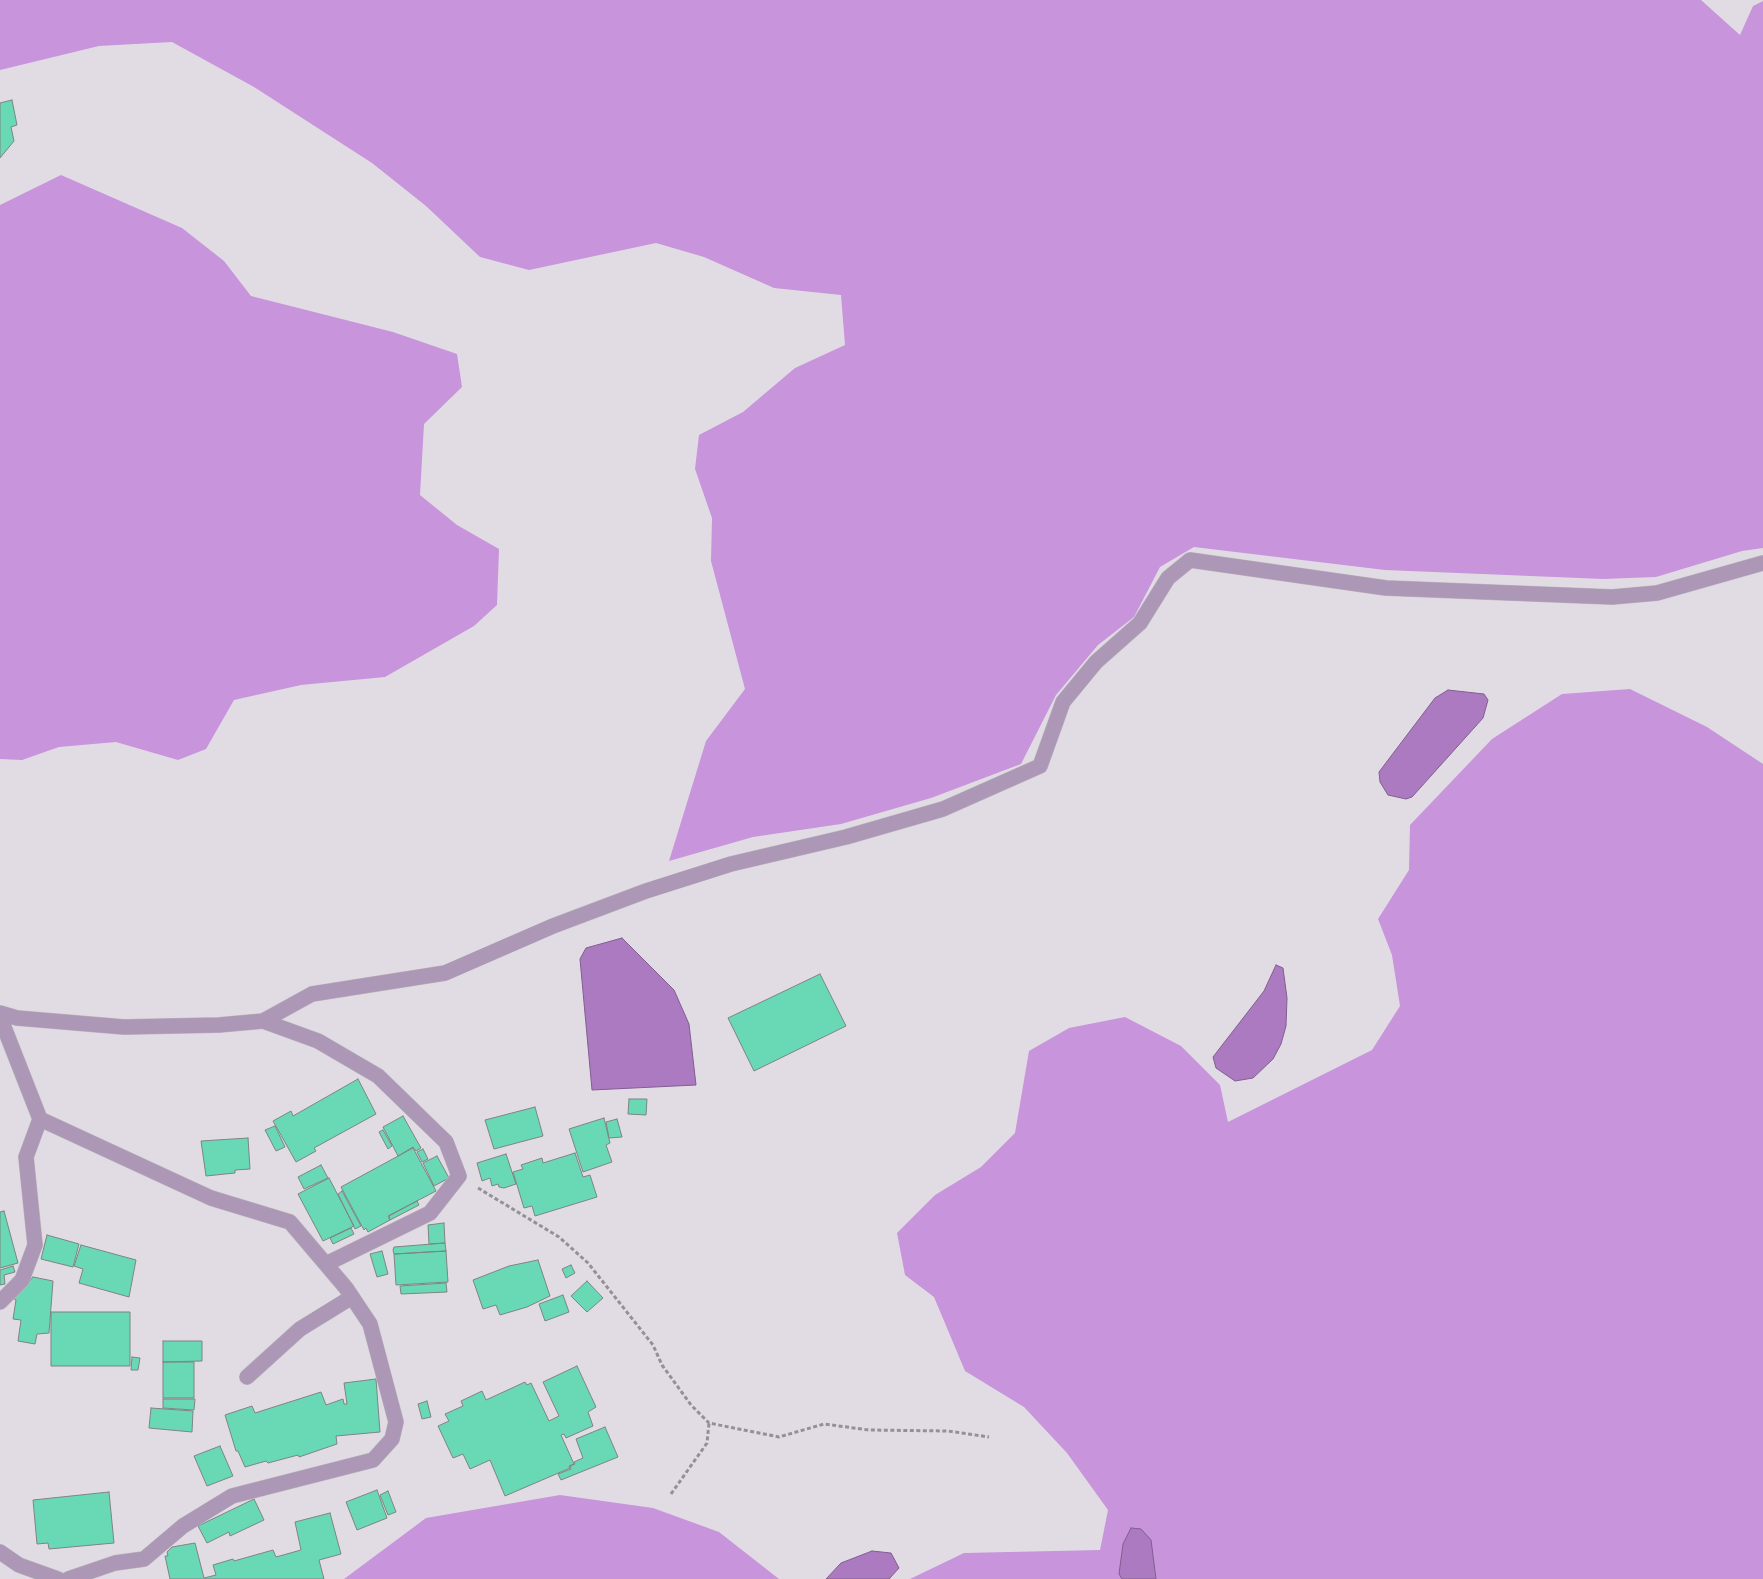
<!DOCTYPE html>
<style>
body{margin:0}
canvas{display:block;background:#e1dce3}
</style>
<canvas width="1763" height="1579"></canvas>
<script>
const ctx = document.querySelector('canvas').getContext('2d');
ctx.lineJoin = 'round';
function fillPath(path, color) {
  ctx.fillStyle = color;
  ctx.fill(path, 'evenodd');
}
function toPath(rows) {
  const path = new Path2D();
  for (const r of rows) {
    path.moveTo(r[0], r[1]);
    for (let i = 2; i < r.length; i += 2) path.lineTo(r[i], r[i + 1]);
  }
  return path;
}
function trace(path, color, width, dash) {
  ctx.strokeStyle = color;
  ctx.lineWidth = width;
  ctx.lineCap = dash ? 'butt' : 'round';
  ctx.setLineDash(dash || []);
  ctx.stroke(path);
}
const forest = toPath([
 [0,0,1701,0,1740,35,1753,6,1763,1,1763,548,1742,551,1656,577,1603,579,1385,570,1194,547,1160,567,1134,617,1098,645,1056,695,1021,764,931,798,841,824,753,837,669,861,706,741,745,689,711,561,712,518,695,469,699,435,743,412,795,368,845,345,841,295,774,288,704,257,656,243,529,270,480,257,426,206,372,163,254,87,172,42,99,46,0,70],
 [61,175,182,228,224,261,251,296,393,332,457,354,462,387,424,424,420,495,457,525,499,549,497,605,474,626,385,677,301,685,234,700,206,749,178,760,116,742,59,747,22,760,0,759,0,205],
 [1630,689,1707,727,1763,764,1763,1579,910,1579,964,1553,1100,1550,1108,1510,1067,1453,1024,1407,965,1371,934,1297,905,1275,897,1233,935,1195,981,1167,1015,1133,1029,1051,1069,1028,1125,1017,1181,1046,1220,1085,1228,1122,1372,1050,1400,1006,1392,955,1378,919,1409,870,1410,825,1492,739,1562,694],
 [560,1495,653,1508,719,1532,779,1579,344,1579,426,1518]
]);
const water = toPath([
 [1448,690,1484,694,1488,700,1483,718,1412,797,1406,799,1388,795,1380,782,1379,772,1435,698,1448,690],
 [622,938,674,990,689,1024,696,1085,592,1090,580,959,586,948,622,938],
 [1276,965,1283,968,1287,998,1286,1026,1281,1044,1273,1059,1253,1078,1235,1081,1216,1068,1213,1057,1264,991,1276,965],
 [1131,1528,1141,1529,1151,1540,1156,1579,1122,1579,1119,1574,1123,1544,1131,1528],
 [872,1551,891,1553,899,1568,889,1579,826,1579,841,1563,872,1551]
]);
const building = toPath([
 [12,100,17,125,11,127,14,141,0,158,0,103,12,100],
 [820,974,846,1026,754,1071,728,1018,820,974],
 [358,1079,376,1114,314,1148,316,1151,296,1162,273,1121,291,1111,293,1116,358,1079],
 [629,1099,647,1099,646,1115,628,1114,629,1099],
 [535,1107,543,1136,494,1149,485,1120,535,1107],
 [403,1116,421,1148,416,1151,413,1147,398,1156,383,1127,403,1116],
 [604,1118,610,1143,606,1145,612,1162,583,1172,569,1129,604,1118],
 [617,1119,622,1137,609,1138,606,1122,617,1119],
 [275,1126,285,1147,276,1151,265,1130,275,1126],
 [383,1130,392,1146,388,1149,379,1132,383,1130],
 [248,1138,250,1169,235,1170,235,1173,206,1176,201,1141,248,1138],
 [413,1148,436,1191,388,1216,390,1220,368,1232,366,1228,364,1230,341,1187,413,1148],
 [423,1149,428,1159,422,1162,417,1152,423,1149],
 [575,1153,583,1177,590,1175,597,1197,535,1216,532,1206,524,1208,513,1172,523,1169,521,1165,542,1158,543,1163,575,1153],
 [506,1154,516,1184,504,1188,499,1187,498,1184,492,1186,490,1178,482,1181,477,1163,506,1154],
 [437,1156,449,1178,434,1186,423,1163,437,1156],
 [321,1165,328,1178,304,1189,298,1177,321,1165],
 [329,1178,354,1226,323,1241,298,1194,329,1178],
 [342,1191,361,1226,355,1229,338,1194,342,1191],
 [417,1201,419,1205,390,1220,389,1216,417,1201],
 [4,1211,18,1263,0,1268,0,1212,4,1211],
 [444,1223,445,1243,429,1244,428,1225,444,1223],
 [351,1228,354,1234,333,1244,330,1238,351,1228],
 [47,1235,79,1244,73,1267,41,1259,47,1235],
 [445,1243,446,1251,394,1254,393,1250,394,1247,445,1243],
 [81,1245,136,1260,129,1297,79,1283,83,1269,74,1266,81,1245],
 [382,1251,388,1274,377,1277,370,1254,382,1251],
 [446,1251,448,1282,396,1285,394,1254,446,1251],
 [538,1260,550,1296,527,1307,500,1315,496,1305,483,1309,473,1280,509,1266,538,1260],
 [571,1265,575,1273,566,1278,562,1269,571,1265],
 [13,1266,15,1272,4,1275,5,1284,0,1285,0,1270,13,1266],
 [33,1277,53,1281,49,1333,37,1334,35,1344,18,1341,21,1320,13,1319,16,1300,14,1299,33,1277],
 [587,1281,603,1298,587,1312,571,1296,587,1281],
 [446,1283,447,1292,401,1294,400,1286,446,1283],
 [563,1295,569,1312,545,1321,539,1304,563,1295],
 [51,1312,130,1312,130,1366,51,1366,51,1312],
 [163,1341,202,1341,202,1361,163,1362,163,1341],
 [132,1357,140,1358,138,1370,131,1370,132,1357],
 [163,1362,194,1362,194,1398,163,1398,163,1362],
 [577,1366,596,1407,588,1412,593,1426,566,1438,564,1434,561,1435,574,1464,569,1466,570,1468,505,1496,490,1460,470,1469,463,1454,453,1458,438,1426,449,1421,445,1414,463,1406,461,1401,482,1391,486,1400,525,1382,527,1385,531,1383,549,1421,559,1416,543,1382,577,1366],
 [376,1379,380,1432,336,1436,337,1444,299,1457,298,1455,268,1463,266,1461,245,1467,238,1451,236,1451,225,1415,252,1406,255,1413,321,1392,326,1405,343,1399,344,1404,347,1404,344,1383,376,1379],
 [163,1399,195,1399,194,1410,163,1408,163,1399],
 [427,1401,431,1417,422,1419,418,1404,427,1401],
 [151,1408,193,1411,192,1432,149,1428,151,1408],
 [605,1427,618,1457,561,1480,558,1474,571,1469,570,1466,575,1464,574,1462,583,1458,576,1439,605,1427],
 [220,1446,233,1476,207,1486,194,1456,220,1446],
 [377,1490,387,1518,357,1530,346,1502,377,1490],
 [388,1491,396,1512,388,1515,380,1495,388,1491],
 [109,1492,114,1543,49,1549,48,1543,37,1544,33,1500,109,1492],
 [254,1499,264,1520,230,1536,229,1532,207,1543,198,1526,254,1499],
 [330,1513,341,1554,319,1560,324,1579,170,1579,165,1556,168,1556,167,1552,172,1547,195,1543,204,1578,216,1575,213,1565,233,1559,234,1561,273,1550,276,1557,301,1550,295,1522,330,1513]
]);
const path = toPath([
 [478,1188,559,1237,588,1263,653,1345,662,1365,691,1405,709,1423,779,1437,824,1424,869,1430,948,1431,989,1437],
 [671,1494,707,1443,709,1423]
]);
const minor = toPath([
 [0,1013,17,1018,124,1027,219,1025,263,1021,312,994,445,973,553,926,646,891,731,864,846,837,943,809,1040,766,1063,702,1096,662,1140,623,1168,578,1190,560,1386,588,1612,597,1657,593,1763,563],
 [0,1017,40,1119,26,1157,35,1245,22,1280,0,1302],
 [263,1021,318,1041,378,1076,446,1142,459,1176,430,1213,326,1264],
 [40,1119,211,1198,290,1222,346,1288,370,1324,396,1422,392,1439,373,1460,232,1496,183,1526,144,1559,115,1563,68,1579],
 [247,1377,300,1329,352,1297],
 [0,1552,19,1565,58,1579]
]);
fillPath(forest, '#c894dc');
fillPath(water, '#ac7ac0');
trace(water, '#825e90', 1);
fillPath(building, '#69d8b4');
trace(building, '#7d8582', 1);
trace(minor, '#bebac0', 16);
trace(path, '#949196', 3, [4, 2.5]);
trace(minor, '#ad97b6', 15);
</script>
